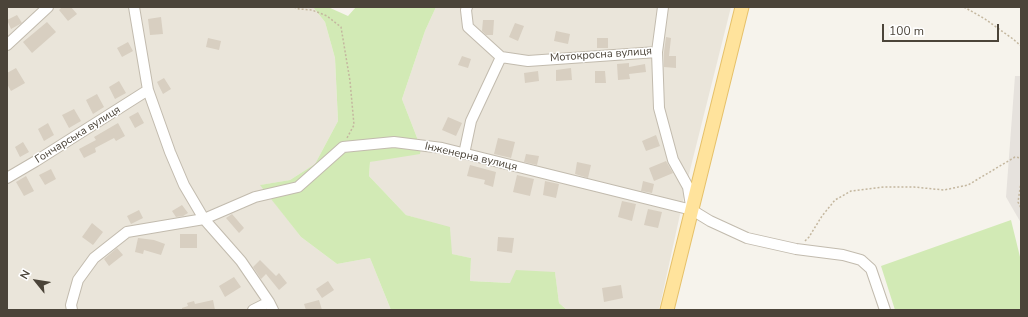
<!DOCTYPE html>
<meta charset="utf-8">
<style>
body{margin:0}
#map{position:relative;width:1028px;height:317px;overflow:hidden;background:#f6f3ec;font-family:"Nunito Sans",sans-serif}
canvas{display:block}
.frame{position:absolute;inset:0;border:8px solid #4b4439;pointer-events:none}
.north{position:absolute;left:16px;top:261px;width:40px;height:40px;-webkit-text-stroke:3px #fff;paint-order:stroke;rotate:300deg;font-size:11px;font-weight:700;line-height:16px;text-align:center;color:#4b4439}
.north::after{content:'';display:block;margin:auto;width:14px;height:18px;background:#4b4439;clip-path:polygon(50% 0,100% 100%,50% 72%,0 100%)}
.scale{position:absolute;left:882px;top:24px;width:117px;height:18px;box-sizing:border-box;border:2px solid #4b4439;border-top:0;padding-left:5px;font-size:12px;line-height:14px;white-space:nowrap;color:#4b4439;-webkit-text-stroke:3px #fff;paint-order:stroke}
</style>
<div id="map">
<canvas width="1028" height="317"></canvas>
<div class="frame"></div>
<div class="north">N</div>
<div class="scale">100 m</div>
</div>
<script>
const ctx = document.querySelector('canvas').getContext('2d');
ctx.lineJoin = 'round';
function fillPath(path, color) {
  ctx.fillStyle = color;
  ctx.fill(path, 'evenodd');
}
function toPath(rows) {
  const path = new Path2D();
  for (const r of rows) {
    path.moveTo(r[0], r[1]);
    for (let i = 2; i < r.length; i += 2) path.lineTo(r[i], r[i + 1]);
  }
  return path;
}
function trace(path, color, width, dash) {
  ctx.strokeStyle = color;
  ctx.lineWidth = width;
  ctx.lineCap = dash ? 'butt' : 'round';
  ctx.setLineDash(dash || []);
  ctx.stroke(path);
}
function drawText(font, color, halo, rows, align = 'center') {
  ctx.font = font + ' "Nunito Sans",sans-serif';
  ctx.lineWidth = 3;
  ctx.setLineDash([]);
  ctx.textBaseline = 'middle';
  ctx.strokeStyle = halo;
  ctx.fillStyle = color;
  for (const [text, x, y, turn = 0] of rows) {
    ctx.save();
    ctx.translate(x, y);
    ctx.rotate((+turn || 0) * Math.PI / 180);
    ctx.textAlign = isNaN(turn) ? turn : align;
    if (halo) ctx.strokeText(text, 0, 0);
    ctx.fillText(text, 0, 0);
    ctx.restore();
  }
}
const residential = toPath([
 [7,7,313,7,325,22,335,58,338,121,315,164,290,180,261,185,301,237,337,264,370,258,391,310,7,310],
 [436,7,731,7,688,178,659,310,567,310,559,303,555,273,510,283,470,281,471,258,451,254,450,228,406,215,369,176,370,162,421,148,402,99,425,31]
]);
const industrial = toPath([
 [1015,76,1021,76,1021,223,1006,197]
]);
const green = toPath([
 [313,7,328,7,348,16,356,7,436,7,425,31,402,99,421,148,420,154,370,162,369,176,406,215,450,227,452,254,471,258,470,281,510,283,516,270,555,272,559,303,567,310,391,310,370,258,337,264,301,237,260,185,290,180,315,164,338,121,335,58,325,22],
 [1011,220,1021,261,1021,310,895,310,881,266]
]);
const building = toPath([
 [62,7,71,7,77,14,68,21,59,10],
 [17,15,22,23,11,29,7,20],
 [161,17,163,34,150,35,148,19],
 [483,20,494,20,493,35,486,35,482,31],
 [47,22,56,32,32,53,23,42],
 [515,23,524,26,518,41,509,37],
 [556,31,570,34,568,44,554,41],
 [666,37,671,38,669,56,676,56,676,68,664,67,664,52],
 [208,38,221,41,219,50,206,47],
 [597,38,608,38,608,48,597,48],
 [128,42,133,51,122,57,117,48],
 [462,56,471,59,468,68,458,65],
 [629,63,629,67,645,64,646,72,629,74,630,79,618,80,617,64],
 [16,68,25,83,11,91,7,84,7,73],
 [571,68,572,80,556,81,556,70],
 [538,71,539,81,525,83,524,73],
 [595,71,605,71,606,83,595,83],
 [164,78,171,89,163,94,157,82],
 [119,81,126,93,115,99,109,87],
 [97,94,104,107,93,114,86,100],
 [74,109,81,121,69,128,62,115],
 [138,112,144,123,135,128,129,117],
 [448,117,462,123,456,136,442,130],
 [48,123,54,135,44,141,38,129],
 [118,123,125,136,116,141,114,138,95,148,96,152,84,158,79,149,96,140,94,137],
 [656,135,660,146,646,151,642,141],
 [498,138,515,142,511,158,494,154],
 [23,142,29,152,20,157,15,147],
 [526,154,539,156,537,165,524,162],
 [666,161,673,173,654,181,649,168],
 [577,162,591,165,588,178,575,174],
 [470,165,496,172,493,187,484,184,485,180,467,176],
 [51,169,56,179,45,185,39,175],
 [517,175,534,179,530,196,513,192],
 [26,176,34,191,24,196,16,182],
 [545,181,559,184,556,198,543,195],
 [643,181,654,184,652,193,641,191],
 [622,201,636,204,632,221,618,217],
 [182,205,188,213,183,216,176,217,172,211],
 [648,209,662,212,658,228,644,225],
 [139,210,143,218,131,224,127,216],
 [232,214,244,228,239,233,226,218],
 [92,223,103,232,93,245,82,237],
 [180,234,197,234,197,248,180,248],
 [498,237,514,238,512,253,497,251],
 [138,238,154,240,165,244,161,255,144,250,143,254,135,252],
 [117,248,123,255,109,266,104,259],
 [260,260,276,276,279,273,287,283,279,290,266,274,261,279,253,267],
 [234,277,241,287,225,297,219,286],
 [328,281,334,290,322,298,316,289],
 [621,285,623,298,604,302,602,288],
 [213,300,215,310,182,310,182,308,188,306,187,303,194,301,195,304],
 [319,300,322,310,306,310,304,304]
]);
const path = toPath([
 [294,7,299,9,312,10,327,16,341,27,350,81,354,125,347,138],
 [964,7,985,19,1013,39,1021,46],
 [1021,182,1018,202,1021,208],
 [805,241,809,237,822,216,835,200,851,191,884,187,914,187,944,190,968,185,1015,157,1021,158]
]);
const minor = toPath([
 [134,7,148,90,170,152,184,185,204,219,241,261,269,302,273,310],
 [7,45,48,7],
 [657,52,659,108,673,160,688,187,691,206],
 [501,57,528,61,657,52,663,7],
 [464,154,471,121,501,57,468,27,466,10,467,7],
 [7,178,36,161,148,90],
 [72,310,71,305,78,280,94,258,127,232,204,219,255,197,298,187,343,147,394,142,442,148,692,210,710,221,747,238,796,249,843,255,861,260,871,269,885,310],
 [253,310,269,302]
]);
const major = toPath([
 [667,310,742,7]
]);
const streetNames = [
 ["Мотокросна вулиця",601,55,-4],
 ["Гончарська вулиця",78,135,-32],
 ["Інженерна вулиця",471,157,13]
];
fillPath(residential, '#eae5da');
fillPath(industrial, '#e6e2dd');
fillPath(green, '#d2eab5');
fillPath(building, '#d8cfc1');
trace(minor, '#c2bbae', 12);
trace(major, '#e6c16a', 15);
trace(path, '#c4b79f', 1.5, [2, 2]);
trace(minor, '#fff', 10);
trace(major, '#ffe39c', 13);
drawText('11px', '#4b4439', '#fff', streetNames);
</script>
